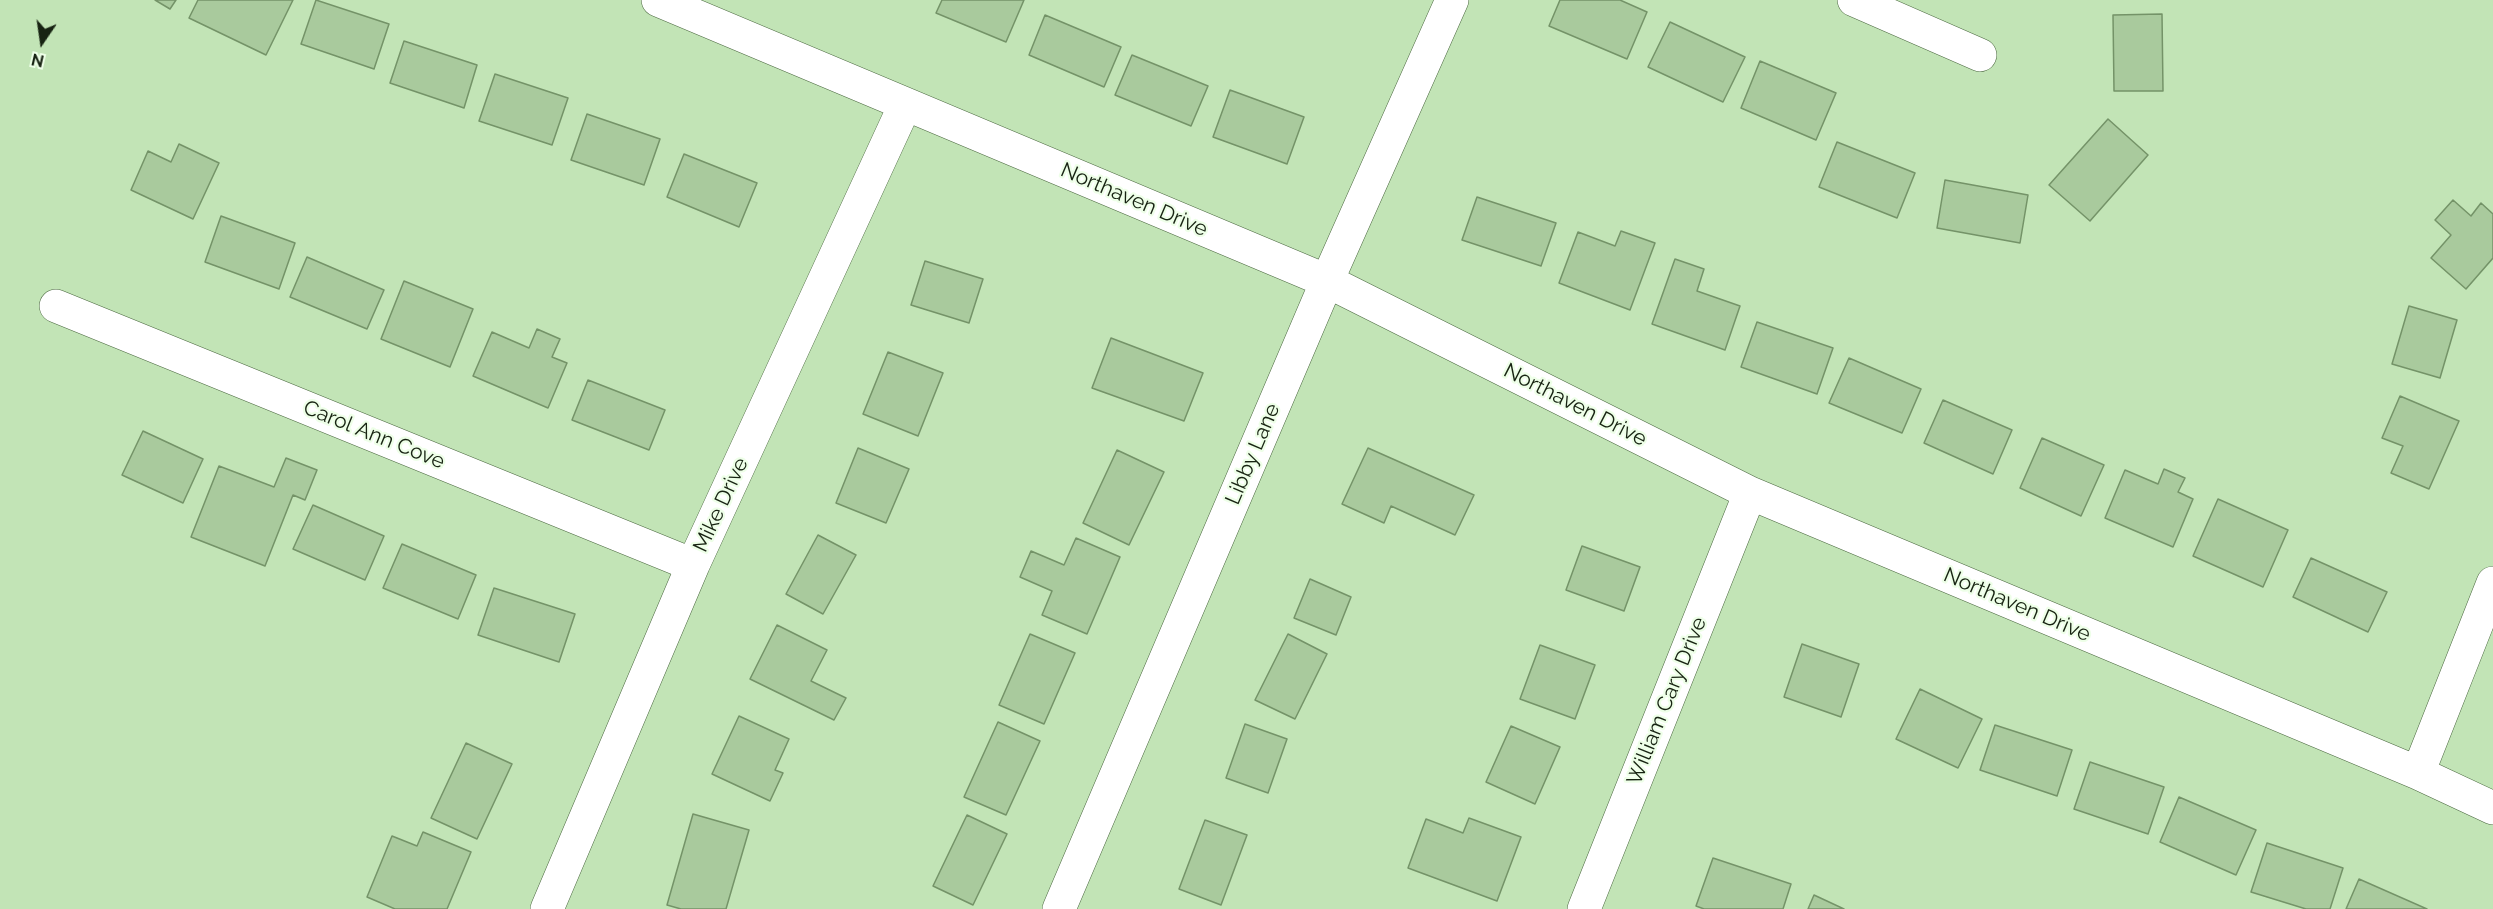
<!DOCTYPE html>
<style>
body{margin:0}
#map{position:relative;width:2493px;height:909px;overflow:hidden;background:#c2e4b6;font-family:Raleway,sans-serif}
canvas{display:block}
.north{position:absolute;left:12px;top:12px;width:60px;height:60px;-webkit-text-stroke:4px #eeffe8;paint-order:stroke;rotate:193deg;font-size:16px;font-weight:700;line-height:24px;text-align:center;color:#172312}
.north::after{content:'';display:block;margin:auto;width:21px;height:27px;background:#172312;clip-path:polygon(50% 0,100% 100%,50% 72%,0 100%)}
</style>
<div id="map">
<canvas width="2493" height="909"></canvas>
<div class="north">N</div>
</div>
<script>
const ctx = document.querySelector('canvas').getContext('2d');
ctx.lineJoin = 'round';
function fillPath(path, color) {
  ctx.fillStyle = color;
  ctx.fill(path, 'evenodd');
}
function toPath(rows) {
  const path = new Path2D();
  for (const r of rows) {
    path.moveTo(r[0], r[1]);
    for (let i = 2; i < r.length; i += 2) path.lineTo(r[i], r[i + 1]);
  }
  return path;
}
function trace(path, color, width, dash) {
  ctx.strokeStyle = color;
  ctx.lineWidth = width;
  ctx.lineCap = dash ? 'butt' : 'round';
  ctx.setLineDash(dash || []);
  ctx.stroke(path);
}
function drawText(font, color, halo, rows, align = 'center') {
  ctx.font = font + ' Raleway,sans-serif';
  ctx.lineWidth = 4.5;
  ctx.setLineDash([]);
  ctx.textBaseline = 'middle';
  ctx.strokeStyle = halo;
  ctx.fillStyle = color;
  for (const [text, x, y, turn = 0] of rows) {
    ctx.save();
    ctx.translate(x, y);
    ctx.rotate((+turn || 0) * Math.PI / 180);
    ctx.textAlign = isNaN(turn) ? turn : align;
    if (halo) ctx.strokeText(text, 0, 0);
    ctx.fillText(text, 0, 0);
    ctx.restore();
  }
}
const building = toPath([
 [155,0,176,0,170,9,155,0],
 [198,0,293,0,266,55,189,18,198,0],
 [316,0,389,24,374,69,301,44,316,0],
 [942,0,1024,0,1006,42,936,13,942,0],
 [1560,0,1620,0,1647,12,1627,59,1549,26,1560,0],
 [2162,14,2163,91,2114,91,2113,15,2162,14],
 [1045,15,1121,47,1104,87,1029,55,1045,15],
 [1670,22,1745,57,1723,102,1648,67,1670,22],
 [404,41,477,65,464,108,390,83,404,41],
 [1132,55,1208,86,1191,126,1115,95,1132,55],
 [1760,61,1836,93,1816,140,1741,108,1760,61],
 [495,74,568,98,552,145,479,121,495,74],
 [1230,90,1304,117,1287,164,1213,137,1230,90],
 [587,114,660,139,644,185,571,160,587,114],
 [2108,119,2148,155,2090,221,2049,185,2108,119],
 [1837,142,1915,173,1897,218,1819,187,1837,142],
 [179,144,219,163,193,219,131,190,148,151,171,162,179,144],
 [684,154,757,183,739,227,667,197,684,154],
 [1945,180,2028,195,2020,243,1937,228,1945,180],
 [1477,197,1556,223,1541,266,1462,240,1477,197],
 [2453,200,2471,216,2481,203,2493,214,2493,258,2466,289,2431,258,2451,235,2435,220,2453,200],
 [221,216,295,243,279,289,205,262,221,216],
 [1621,231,1655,243,1630,310,1559,283,1578,232,1615,246,1621,231],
 [307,257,384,290,367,329,290,297,307,257],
 [1675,259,1704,269,1697,291,1740,306,1725,350,1652,324,1675,259],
 [925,261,983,279,969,323,911,305,925,261],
 [404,281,473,309,450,367,381,339,404,281],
 [2409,306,2457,320,2440,378,2392,364,2409,306],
 [1757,322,1833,348,1817,394,1741,367,1757,322],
 [537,329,560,339,552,357,567,363,548,408,473,376,492,332,529,348,537,329],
 [1111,338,1203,373,1184,421,1092,388,1111,338],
 [888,352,943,373,918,436,863,414,888,352],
 [1849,358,1921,389,1902,433,1829,403,1849,358],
 [588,380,665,410,649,450,572,420,588,380],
 [2400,396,2459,421,2429,489,2391,473,2403,446,2382,438,2400,396],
 [1943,400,2012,430,1993,474,1924,443,1943,400],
 [143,431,203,459,183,503,122,475,143,431],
 [2042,438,2104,465,2081,516,2020,488,2042,438],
 [858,448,909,469,886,523,836,503,858,448],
 [1368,448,1474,495,1455,535,1391,506,1384,523,1342,504,1368,448],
 [1117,450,1164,472,1129,545,1083,523,1117,450],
 [286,458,317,470,305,500,293,495,265,566,191,537,219,466,274,487,286,458],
 [2164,469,2185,478,2178,492,2193,499,2173,547,2105,518,2125,470,2158,484,2164,469],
 [2218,499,2288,530,2263,587,2193,556,2218,499],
 [313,505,384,536,365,580,293,549,313,505],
 [818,535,856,555,823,614,786,594,818,535],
 [1076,538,1120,557,1087,634,1042,615,1052,591,1020,577,1031,551,1064,565,1076,538],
 [402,544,476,575,458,619,383,588,402,544],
 [1582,546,1640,567,1624,611,1566,590,1582,546],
 [2311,558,2387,592,2368,632,2293,597,2311,558],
 [1310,579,1351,597,1336,635,1294,618,1310,579],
 [494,588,575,614,559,662,478,635,494,588],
 [777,625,827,650,811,681,846,698,834,720,750,679,777,625],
 [1030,634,1075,653,1044,724,999,705,1030,634],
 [1288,634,1327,654,1295,719,1255,700,1288,634],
 [1802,644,1859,664,1841,717,1784,697,1802,644],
 [1540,645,1595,665,1575,719,1520,699,1540,645],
 [1920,689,1982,719,1958,768,1896,739,1920,689],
 [739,716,789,739,775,770,783,773,770,801,712,774,739,716],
 [998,722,1040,741,1006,815,964,797,998,722],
 [1245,724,1287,739,1268,793,1226,778,1245,724],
 [1995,725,2072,750,2057,796,1980,770,1995,725],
 [1511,726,1560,747,1535,804,1486,782,1511,726],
 [466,743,512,764,477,839,431,818,466,743],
 [2090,762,2164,787,2148,834,2074,809,2090,762],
 [2179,797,2256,830,2236,875,2160,842,2179,797],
 [693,814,749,830,726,909,681,909,667,905,693,814],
 [967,815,1007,834,973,905,933,886,967,815],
 [1469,818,1521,837,1497,901,1408,868,1426,819,1463,833,1469,818],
 [1205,820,1247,835,1221,905,1179,889,1205,820],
 [423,832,471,852,447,909,395,909,367,897,392,836,417,846,423,832],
 [2267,843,2343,868,2330,909,2306,909,2251,892,2267,843],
 [1713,858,1791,884,1783,909,1704,909,1696,906,1713,858],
 [2359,879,2427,909,2346,909,2359,879],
 [1814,895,1844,909,1808,909,1814,895]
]);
const minor = toPath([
 [658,0,1327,281,1750,493,2418,773,2493,808],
 [1854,0,1980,55],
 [56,306,693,565],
 [2418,773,2493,583],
 [547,909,693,565,905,105],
 [1059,909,1327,281,1452,0],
 [1584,909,1750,493]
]);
const streetNames = [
 ["Northaven Drive",1134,200,23],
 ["Northaven Drive",1575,405,27],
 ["Carol Ann Cove",374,435,22],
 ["Libby Lane",1253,454,-67],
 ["Mike Drive",721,505,-65],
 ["Northaven Drive",2017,605,23],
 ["William Cary Drive",1667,701,-68]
];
fillPath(building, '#a9ca9d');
trace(building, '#749368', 1.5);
trace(minor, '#4c6941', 34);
trace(minor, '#fff', 33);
drawText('21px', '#172312', '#eeffe8', streetNames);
</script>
